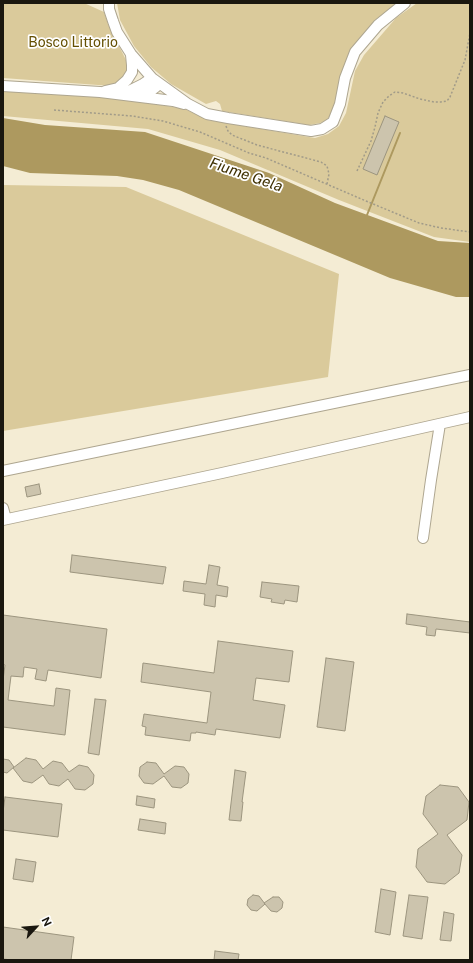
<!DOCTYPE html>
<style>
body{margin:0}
#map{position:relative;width:473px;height:963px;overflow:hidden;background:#f4ecd4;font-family:"Public Sans",sans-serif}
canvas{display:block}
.frame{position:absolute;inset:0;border:4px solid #1a170f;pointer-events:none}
.north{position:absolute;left:16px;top:907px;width:40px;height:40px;-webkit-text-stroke:3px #fff;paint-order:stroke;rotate:64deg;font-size:11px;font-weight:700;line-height:16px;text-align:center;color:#1a170f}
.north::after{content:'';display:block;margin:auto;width:14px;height:18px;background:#1a170f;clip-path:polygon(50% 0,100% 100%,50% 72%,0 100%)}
</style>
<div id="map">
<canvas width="473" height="963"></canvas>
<div class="frame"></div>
<div class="north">N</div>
</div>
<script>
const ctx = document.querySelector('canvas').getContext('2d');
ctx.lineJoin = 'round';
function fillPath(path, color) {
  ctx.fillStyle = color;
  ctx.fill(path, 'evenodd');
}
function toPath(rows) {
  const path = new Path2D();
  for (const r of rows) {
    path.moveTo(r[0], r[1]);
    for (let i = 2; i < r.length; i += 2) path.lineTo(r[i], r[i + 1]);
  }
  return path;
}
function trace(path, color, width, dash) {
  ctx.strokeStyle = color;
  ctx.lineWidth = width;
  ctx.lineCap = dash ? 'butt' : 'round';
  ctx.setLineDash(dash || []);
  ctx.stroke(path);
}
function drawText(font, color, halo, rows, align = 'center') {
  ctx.font = font + ' "Public Sans",sans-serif';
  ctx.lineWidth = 3.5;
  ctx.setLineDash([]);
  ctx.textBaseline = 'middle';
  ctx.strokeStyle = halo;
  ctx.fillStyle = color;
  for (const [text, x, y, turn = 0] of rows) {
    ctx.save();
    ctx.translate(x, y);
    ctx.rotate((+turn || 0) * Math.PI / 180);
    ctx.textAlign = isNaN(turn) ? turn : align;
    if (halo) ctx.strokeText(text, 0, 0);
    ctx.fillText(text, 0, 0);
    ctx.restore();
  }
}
const green = toPath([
 [3,3,84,3,104,12,108,24,129,66,127,74,115,86,98,85,3,78],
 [117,3,397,3,375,20,348,56,340,79,334,109,327,120,320,123,309,125,222,111,220,104,216,101,206,104,171,84,151,67,134,46,120,20],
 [417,3,470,3,470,242,434,237,339,200,220,150,148,129,3,116,3,91,120,98,185,109,208,120,315,138,328,134,339,126,346,113,355,71,364,55,396,18],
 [3,185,126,187,339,274,328,377,3,431]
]);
const water = toPath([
 [3,118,45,125,145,132,269,173,335,203,438,241,470,243,470,297,456,297,390,278,179,190,143,180,117,176,30,173,3,166]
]);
const stream = toPath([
 [367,215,400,133]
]);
const building = toPath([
 [385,116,399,122,377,175,363,169,385,116],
 [39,484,41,494,27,497,25,487,39,484],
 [72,555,166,567,163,584,70,572,72,555],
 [209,565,220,567,217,585,228,587,227,597,216,595,215,607,204,605,205,594,183,591,184,581,206,584,209,565],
 [262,582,299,586,297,602,285,600,284,604,271,602,272,599,260,597,262,582],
 [407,614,470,622,470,633,436,629,435,636,426,635,427,627,406,624,407,614],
 [3,615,107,629,101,678,48,670,46,681,35,679,37,669,24,667,23,677,11,676,8,700,54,706,56,688,70,690,65,735,3,727,3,680,5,665,3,664,3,615],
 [218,641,293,651,289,682,256,678,253,700,285,705,280,738,216,729,215,735,196,732,196,733,191,733,190,741,145,735,146,727,142,726,144,714,207,723,211,692,141,682,143,663,214,673,218,641],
 [326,658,354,662,345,731,317,727,326,658],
 [95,699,106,700,99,755,88,753,95,699],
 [26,758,36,760,43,769,53,761,62,763,69,772,79,765,88,767,94,775,93,784,85,790,75,789,68,779,59,786,49,784,43,775,32,783,23,781,13,768,26,758],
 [3,759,9,760,14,767,7,773,3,772,3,759],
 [147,762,156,763,164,774,175,766,184,767,189,774,188,783,181,788,172,787,164,776,153,784,144,783,139,776,140,767,147,762],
 [235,770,246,772,242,802,243,802,241,821,229,820,235,770],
 [440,785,458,787,469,802,467,820,447,835,462,855,459,873,445,884,427,882,416,867,418,849,438,834,423,814,426,796,440,785],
 [137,796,155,799,154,808,136,805,137,796],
 [5,797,62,804,58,837,3,830,3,812,5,797],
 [140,819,166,823,165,834,138,830,140,819],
 [16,859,36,862,33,882,13,879,16,859],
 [381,889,396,892,390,935,375,932,381,889],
 [253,895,259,896,265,904,257,911,251,910,247,905,248,899,253,895],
 [409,895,428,897,422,939,403,936,409,895],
 [273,897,279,897,283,902,282,908,277,912,271,911,264,903,273,897],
 [444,912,454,914,451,941,440,940,444,912],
 [3,927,74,937,71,960,12,960,3,959,3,927],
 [215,951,239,954,238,960,214,960,215,951]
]);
const path = toPath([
 [54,110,132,116,163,121,200,132,249,153,266,158,366,201,419,223,441,228,470,232],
 [226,126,228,131,232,135,257,145,321,162,327,166,329,174,327,184],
 [357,171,371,141,375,127,378,113,383,102,389,96,395,92,403,93,420,99,434,102,441,102,447,101,450,97,465,60,470,33]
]);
const minor = toPath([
 [109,3,109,9,113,21,117,32,131,54,152,78,188,104,207,114,228,118,311,131,322,129,333,122,340,104,345,78,355,52,378,25,405,3],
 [3,86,100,92,173,101,184,104],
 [105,91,118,88,127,80,132,72,132,65,131,55],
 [120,92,129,91,143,84,152,78],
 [138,96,152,90,156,87,157,82],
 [3,471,470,375],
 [3,508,6,519],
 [3,520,222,473,470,417],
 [423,538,431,480,440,424]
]);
const parkNames = [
 ["Bosco Littorio",73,43]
];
const waterNames = [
 ["Fiume Gela",246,175,19]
];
fillPath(green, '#daca9b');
fillPath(water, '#ad995f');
trace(stream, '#ad995f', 2);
fillPath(building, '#ccc4ad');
trace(building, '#9c957f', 1);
trace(minor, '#aea690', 12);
trace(path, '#a19b89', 1.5, [2, 2]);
trace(minor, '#fff', 10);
drawText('14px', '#644f02', '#fff', parkNames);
drawText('italic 15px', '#3e2f00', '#fff', waterNames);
</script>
